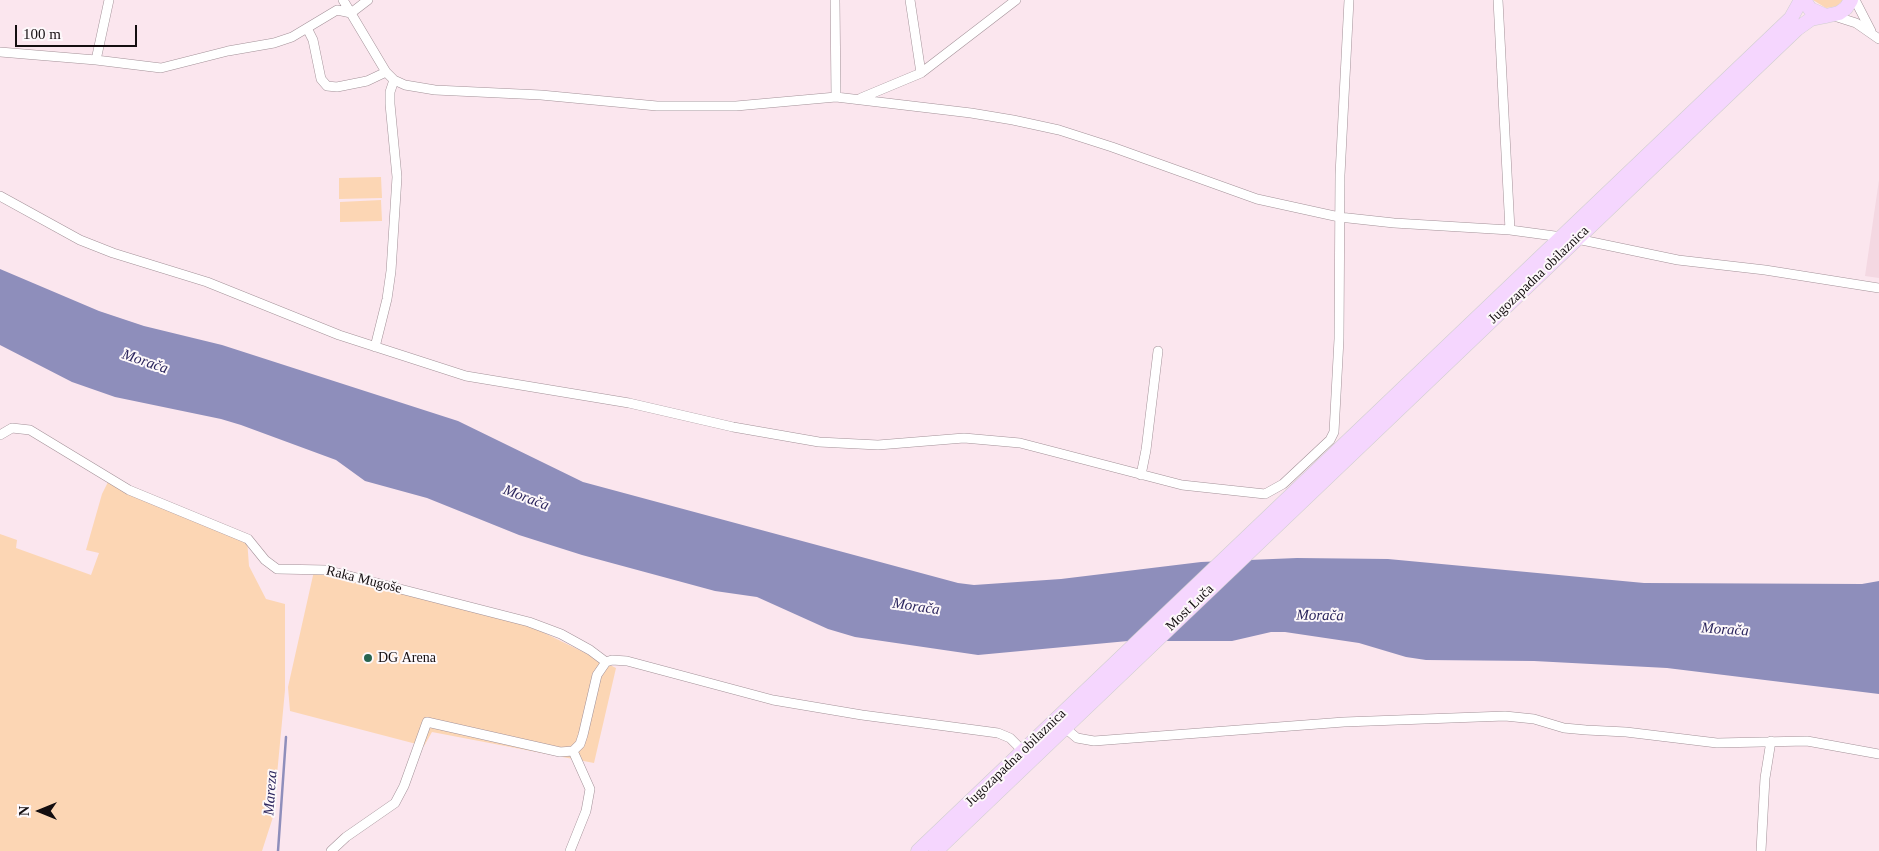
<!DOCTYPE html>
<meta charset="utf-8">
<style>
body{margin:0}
#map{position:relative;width:1879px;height:851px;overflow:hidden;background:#fbe6ee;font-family:Georgia,serif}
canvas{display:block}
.north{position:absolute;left:15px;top:786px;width:50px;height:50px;-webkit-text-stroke:4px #fdf8fa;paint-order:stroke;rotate:270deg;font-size:14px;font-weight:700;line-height:20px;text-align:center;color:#140e10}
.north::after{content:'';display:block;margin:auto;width:18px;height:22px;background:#140e10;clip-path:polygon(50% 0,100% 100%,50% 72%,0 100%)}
.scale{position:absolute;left:15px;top:25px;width:122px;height:22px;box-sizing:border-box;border:2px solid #140e10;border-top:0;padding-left:6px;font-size:15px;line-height:18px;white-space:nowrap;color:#140e10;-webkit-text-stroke:4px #fdf8fa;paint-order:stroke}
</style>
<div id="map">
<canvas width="1879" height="851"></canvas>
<div class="north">N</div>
<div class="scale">100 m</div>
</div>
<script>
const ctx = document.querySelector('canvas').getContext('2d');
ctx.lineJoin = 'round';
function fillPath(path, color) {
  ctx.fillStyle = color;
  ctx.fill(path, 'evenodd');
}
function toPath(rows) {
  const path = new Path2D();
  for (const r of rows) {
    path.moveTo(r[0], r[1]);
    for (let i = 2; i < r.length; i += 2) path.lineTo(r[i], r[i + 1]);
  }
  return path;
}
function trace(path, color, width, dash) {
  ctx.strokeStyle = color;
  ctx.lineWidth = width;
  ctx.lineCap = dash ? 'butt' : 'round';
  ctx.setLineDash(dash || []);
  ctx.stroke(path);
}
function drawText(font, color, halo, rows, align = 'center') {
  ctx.font = font + ' Georgia,serif';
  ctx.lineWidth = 4;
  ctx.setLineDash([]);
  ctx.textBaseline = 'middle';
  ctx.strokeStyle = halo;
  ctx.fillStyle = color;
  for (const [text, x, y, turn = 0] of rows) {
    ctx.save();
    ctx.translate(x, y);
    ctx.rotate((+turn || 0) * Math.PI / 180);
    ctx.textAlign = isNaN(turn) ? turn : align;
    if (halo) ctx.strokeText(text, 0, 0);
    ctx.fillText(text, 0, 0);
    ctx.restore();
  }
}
const built = toPath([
 [1879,180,1879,278,1865,276]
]);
const green = toPath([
 [1813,0,1843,0,1837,6,1826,8],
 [381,177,382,198,339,199,339,178],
 [381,200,382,221,340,222,340,202],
 [110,478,247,539,249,566,266,599,285,604,285,690,273,817,262,851,0,851,0,534,17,540,16,548,91,575,99,553,86,550,102,494],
 [314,571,526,624,616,668,594,763,432,732,424,746,290,711,288,687]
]);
const water = toPath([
 [0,269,99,311,144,326,222,345,458,421,583,482,958,583,974,585,1061,579,1201,562,1297,558,1388,559,1644,583,1862,584,1879,581,1879,694,1667,668,1534,661,1426,660,1406,657,1359,643,1285,632,1271,632,1232,641,1128,641,978,655,855,637,828,629,757,597,715,591,582,555,519,535,427,498,365,481,336,460,241,425,221,419,115,397,72,382,0,345]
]);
const stream = toPath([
 [278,851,286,737]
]);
const minor = toPath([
 [343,0,386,72,394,80,405,85,435,90,541,95,657,106,736,106,836,97,971,113,1013,120,1059,130,1112,147,1257,199,1339,217,1394,223,1510,230,1562,237],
 [835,0,836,97],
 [910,0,921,73],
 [1498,0,1510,230],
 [1855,0,1871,31],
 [351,13,368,0],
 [1834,16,1856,23,1879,39],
 [307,28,313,40,321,79,327,86,337,87,367,81,386,72],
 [0,52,96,60,161,68,228,51,274,43,292,37,337,10,351,13],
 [96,60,109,0],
 [861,98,921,73,1016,0],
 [0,196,80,240,113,253,207,282,339,335,466,376,629,403,733,427,819,442,878,445,964,438,1020,443,1182,485,1265,494,1283,484,1330,440,1334,432,1339,339,1340,175,1349,0],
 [1577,239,1678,260,1765,270,1879,288],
 [375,347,387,299,391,271,397,177,390,104,390,92,394,80],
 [0,435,12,428,30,430,129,490,248,539,265,560,277,569,326,570,529,622,561,634,590,650,606,662],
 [1141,475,1146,450,1158,351],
 [1065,728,1077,738,1094,741,1344,722,1505,716,1534,719,1564,728,1586,730,1626,732,1717,743,1807,741,1879,754],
 [331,851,346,837,395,803,404,786,427,722,560,752,573,751,580,744,583,735,597,675,606,662,612,660,627,661,773,700,862,715,998,733,1010,738,1023,751],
 [570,851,586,811,590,789,573,751],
 [1761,851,1765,778,1771,741]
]);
const primary = toPath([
 [1804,0,1810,9,1826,16,1839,13,1846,8,1851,0],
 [918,851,1791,18,1801,0],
 [936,851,1797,29,1811,19,1826,16]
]);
const markers = [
 [368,658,5,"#28644f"]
];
const streetNames = [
 ["Jugozapadna obilaznica",1539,275,-44],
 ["Raka Mugoše",364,580,14],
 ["Most Luča",1190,608,-44],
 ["Jugozapadna obilaznica",1016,758,-44]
];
const poiNames = [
 ["DG Arena",378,658]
];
const waterNames = [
 ["Morača",145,362,19],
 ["Morača",526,498,21],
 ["Morača",916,607,8],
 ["Morača",1320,616,1],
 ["Morača",1725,630,4],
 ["Mareza",271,793,-86]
];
fillPath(built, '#f4d8e2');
fillPath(green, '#fcd6b4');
fillPath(water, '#8e8ebb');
trace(stream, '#8e8ebb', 2.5);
trace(minor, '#a39198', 10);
trace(primary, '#d0cfcf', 15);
trace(minor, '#fff', 9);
trace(primary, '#f5d6fe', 14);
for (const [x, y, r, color] of markers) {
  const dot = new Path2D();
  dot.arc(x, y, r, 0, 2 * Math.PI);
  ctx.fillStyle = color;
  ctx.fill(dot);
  trace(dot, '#fdf8fa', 2);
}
drawText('14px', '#140e10', '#fdf8fa', streetNames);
drawText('14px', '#140e10', '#fdf8fa', poiNames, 'left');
drawText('italic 15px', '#2c265e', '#fdf8fa', waterNames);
</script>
